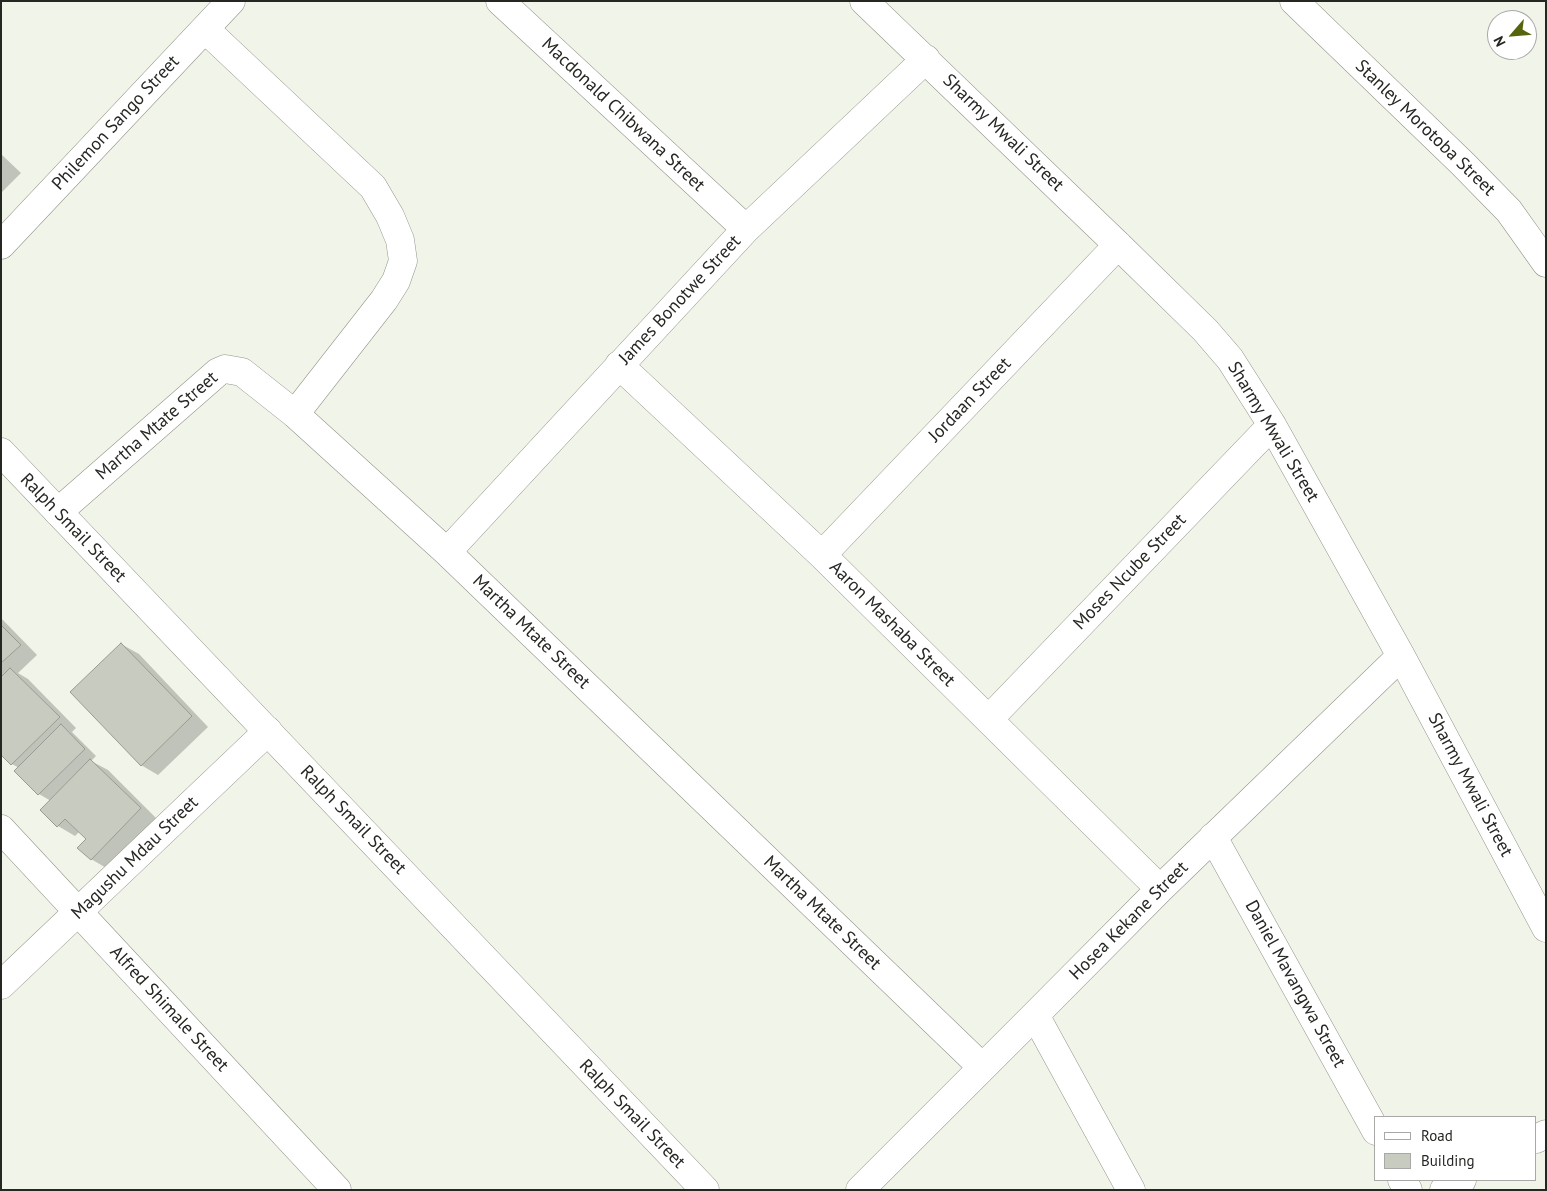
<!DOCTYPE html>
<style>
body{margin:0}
#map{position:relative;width:1547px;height:1191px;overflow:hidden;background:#f1f4e8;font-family:"PT Sans",sans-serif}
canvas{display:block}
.frame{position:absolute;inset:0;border:2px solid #252722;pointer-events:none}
.legend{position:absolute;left:1374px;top:1116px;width:162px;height:65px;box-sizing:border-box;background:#fff;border:1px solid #a8a9a7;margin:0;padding:6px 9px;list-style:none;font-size:15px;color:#252722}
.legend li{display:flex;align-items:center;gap:10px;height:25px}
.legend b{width:25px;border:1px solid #a8a9a7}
.north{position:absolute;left:1487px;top:10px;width:50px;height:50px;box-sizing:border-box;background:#fff;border:1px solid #a8a9a7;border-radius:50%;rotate:243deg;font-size:14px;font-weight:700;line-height:20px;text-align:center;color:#252722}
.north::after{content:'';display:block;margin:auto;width:18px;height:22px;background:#56650c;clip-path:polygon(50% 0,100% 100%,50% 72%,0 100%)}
</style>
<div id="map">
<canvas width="1547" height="1191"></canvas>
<div class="frame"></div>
<ul class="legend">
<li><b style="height:6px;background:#fff"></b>Road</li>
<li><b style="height:14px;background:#c8ccc0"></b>Building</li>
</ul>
<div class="north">N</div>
</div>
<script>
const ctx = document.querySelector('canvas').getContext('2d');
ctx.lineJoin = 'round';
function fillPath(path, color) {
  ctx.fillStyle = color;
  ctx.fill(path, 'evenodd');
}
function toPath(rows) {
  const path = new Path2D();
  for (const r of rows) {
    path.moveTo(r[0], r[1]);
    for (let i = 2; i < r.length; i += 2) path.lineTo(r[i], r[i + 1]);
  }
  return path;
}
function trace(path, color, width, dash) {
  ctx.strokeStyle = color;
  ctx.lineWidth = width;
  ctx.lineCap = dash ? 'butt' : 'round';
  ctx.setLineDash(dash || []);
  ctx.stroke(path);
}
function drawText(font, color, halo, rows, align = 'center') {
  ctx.font = font + ' "PT Sans",sans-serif';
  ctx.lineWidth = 4;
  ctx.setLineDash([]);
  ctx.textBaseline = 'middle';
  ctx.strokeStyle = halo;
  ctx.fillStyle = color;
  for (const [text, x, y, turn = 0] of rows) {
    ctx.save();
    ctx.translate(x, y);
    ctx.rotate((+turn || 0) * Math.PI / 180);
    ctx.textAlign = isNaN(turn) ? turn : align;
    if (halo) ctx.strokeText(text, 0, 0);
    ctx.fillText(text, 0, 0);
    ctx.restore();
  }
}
const shadow = toPath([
 [1,154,21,173,1,193],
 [1,618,37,655,18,673,28,679,76,728,72,732,96,756,91,761,108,770,157,819,108,869,91,859,88,839,80,831,75,836,58,826,51,801,39,794,16,771,19,768,12,764,1,753],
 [121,644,139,654,208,727,158,775,141,765]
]);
const building = toPath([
 [1,625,21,645,1,663,1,625],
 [121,643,192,716,141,766,70,692,121,643],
 [10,668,60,717,11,765,1,755,1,677,10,668],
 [61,724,85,749,38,795,14,771,61,724],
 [90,759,141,808,91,860,77,848,86,839,65,819,57,827,40,810,90,759]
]);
const street = toPath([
 [500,1,746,229],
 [864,1,1118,245,1205,330,1230,359,1272,425,1401,656,1546,928],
 [1294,1,1463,164,1509,211,1546,263],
 [205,29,373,187,390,216,400,240,403,261,396,281,384,300,295,414],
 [1,245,231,1],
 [619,365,822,555,1160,889],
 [58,512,218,372,225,369,242,372,295,414,447,552,982,1067],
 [447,552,746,229,926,59],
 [822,555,1118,245],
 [989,719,1272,425],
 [1,829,337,1190],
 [1213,837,1376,1131],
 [1,985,268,731],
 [1035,1015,1131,1190],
 [1536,1139,1546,1134],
 [1402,1180,1408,1190],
 [860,1190,1035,1015,1160,889,1401,656],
 [1444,1190,1462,1180]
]);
const secondary = toPath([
 [1,452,705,1190]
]);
const streetNames = [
 ["Macdonald Chibwana Street",623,115,43],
 ["Philemon Sango Street",116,123,-47],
 ["Stanley Morotoba Street",1425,128,44],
 ["Sharmy Mwali Street",1003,133,44],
 ["James Bonotwe Street",680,300,-47],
 ["Jordaan Street",970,400,-46],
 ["Martha Mtate Street",157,426,-41],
 ["Sharmy Mwali Street",1273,432,59],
 ["Ralph Smail Street",73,528,46],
 ["Moses Ncube Street",1130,572,-46],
 ["Aaron Mashaba Street",892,624,45],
 ["Martha Mtate Street",531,632,44],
 ["Sharmy Mwali Street",1470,785,62],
 ["Ralph Smail Street",353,820,46],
 ["Magushu Mdau Street",135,858,-44],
 ["Martha Mtate Street",822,913,44],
 ["Hosea Kekane Street",1129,921,-45],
 ["Daniel Mavangwa Street",1295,984,61],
 ["Alfred Shimale Street",169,1009,47],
 ["Ralph Smail Street",632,1114,46]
];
fillPath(shadow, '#0003');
fillPath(building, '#c8ccc0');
trace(building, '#989b90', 1);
trace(street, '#919489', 29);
trace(secondary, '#919489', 29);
trace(street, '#fff', 28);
trace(secondary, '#fff', 28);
drawText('18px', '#252722', '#fff', streetNames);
</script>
